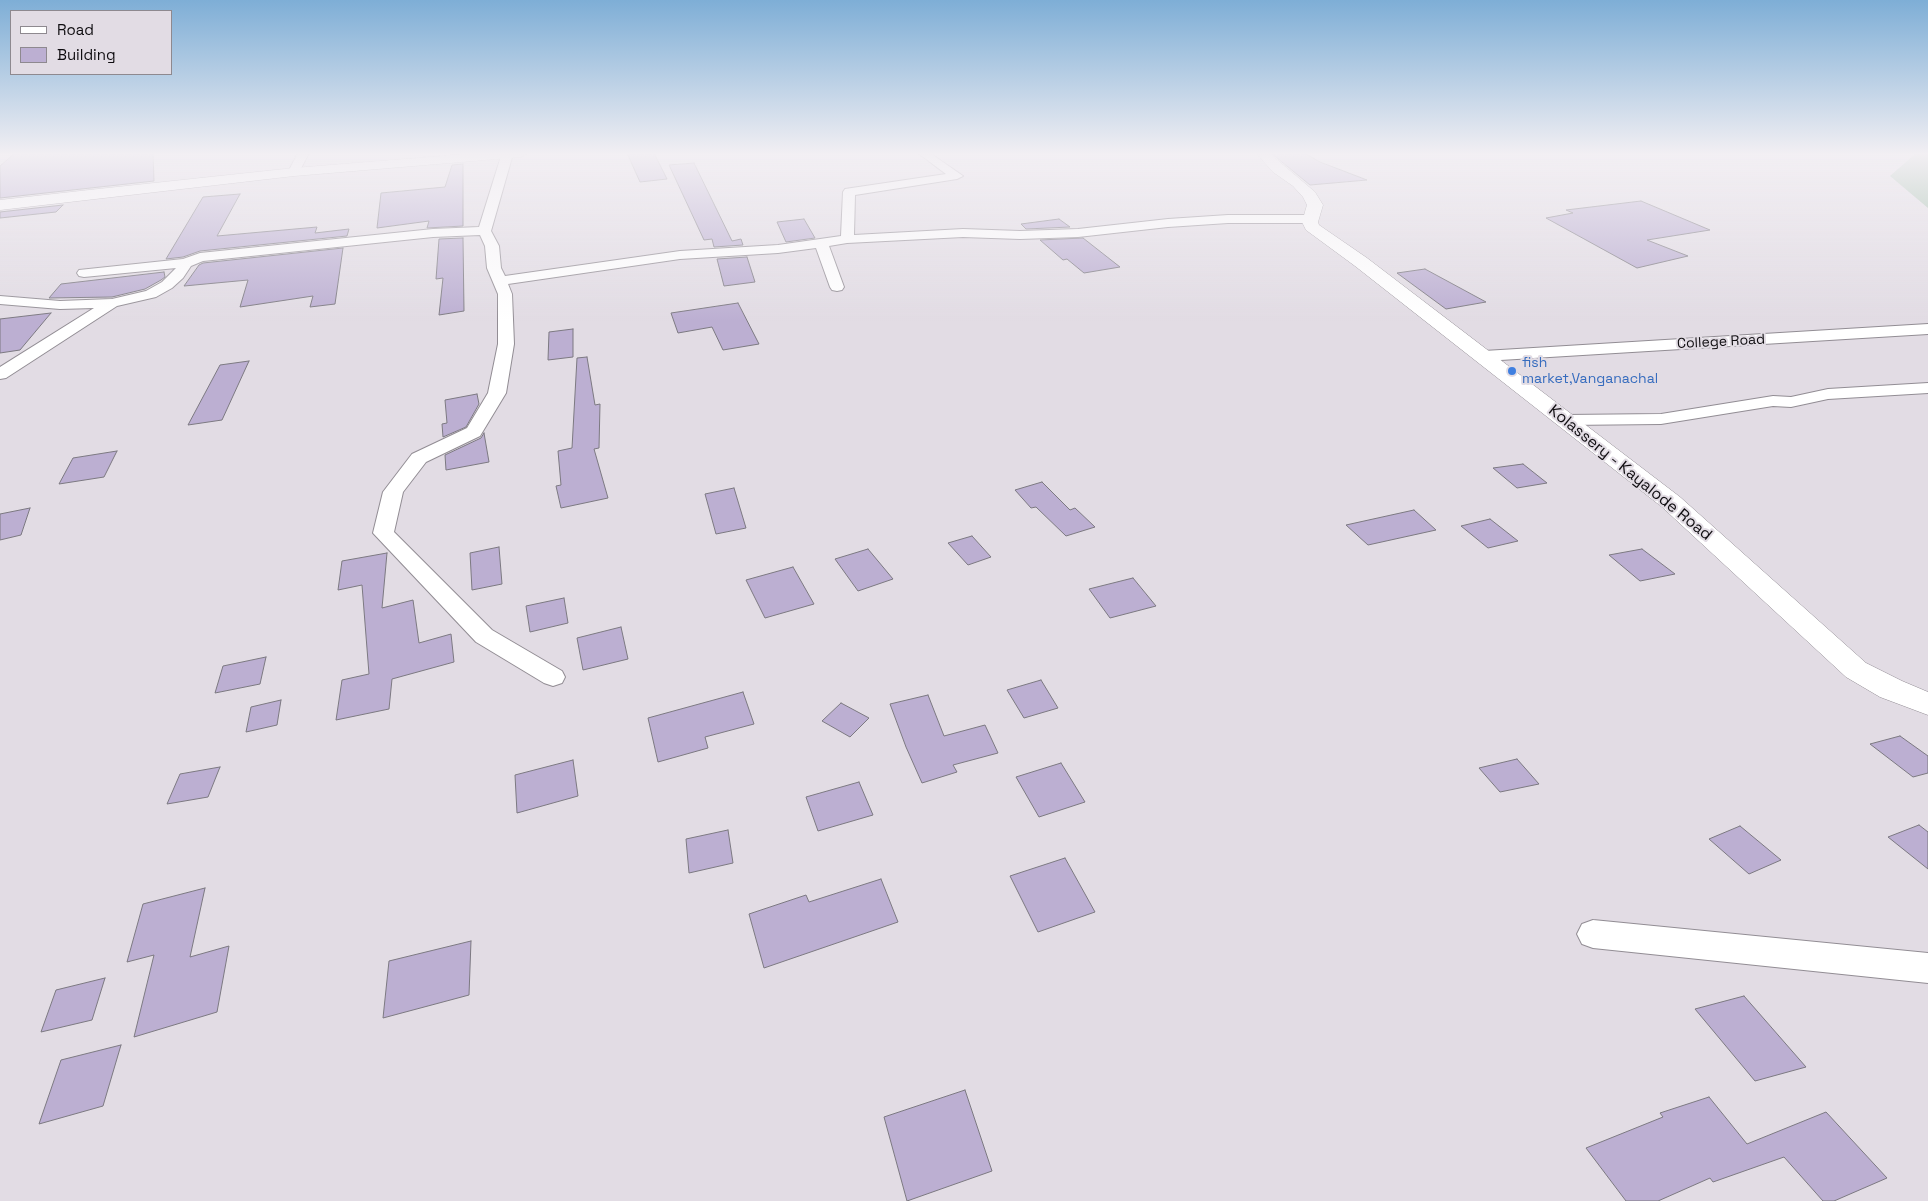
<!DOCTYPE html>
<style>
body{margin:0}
#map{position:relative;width:1928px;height:1201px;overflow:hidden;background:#e2dce4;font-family:"Space Grotesk",sans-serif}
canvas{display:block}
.legend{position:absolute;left:10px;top:10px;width:162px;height:65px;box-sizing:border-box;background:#e2dce4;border:1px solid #8e898f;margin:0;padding:6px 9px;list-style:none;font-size:15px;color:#0f0d10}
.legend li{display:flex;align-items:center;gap:10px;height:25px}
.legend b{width:25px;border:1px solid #8e898f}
</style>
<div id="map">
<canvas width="1928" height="1201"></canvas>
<ul class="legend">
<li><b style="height:6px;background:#fff"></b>Road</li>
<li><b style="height:14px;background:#bcafd2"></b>Building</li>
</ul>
</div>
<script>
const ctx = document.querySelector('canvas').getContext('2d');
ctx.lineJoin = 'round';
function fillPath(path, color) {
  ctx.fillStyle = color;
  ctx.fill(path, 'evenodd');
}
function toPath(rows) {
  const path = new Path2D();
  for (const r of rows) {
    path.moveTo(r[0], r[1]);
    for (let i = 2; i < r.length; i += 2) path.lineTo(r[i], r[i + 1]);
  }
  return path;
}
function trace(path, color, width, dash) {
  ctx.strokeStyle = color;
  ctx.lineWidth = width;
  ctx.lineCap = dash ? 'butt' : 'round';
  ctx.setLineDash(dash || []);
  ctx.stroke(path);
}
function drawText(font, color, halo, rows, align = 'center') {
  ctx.font = font + ' "Space Grotesk",sans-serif';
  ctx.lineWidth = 4;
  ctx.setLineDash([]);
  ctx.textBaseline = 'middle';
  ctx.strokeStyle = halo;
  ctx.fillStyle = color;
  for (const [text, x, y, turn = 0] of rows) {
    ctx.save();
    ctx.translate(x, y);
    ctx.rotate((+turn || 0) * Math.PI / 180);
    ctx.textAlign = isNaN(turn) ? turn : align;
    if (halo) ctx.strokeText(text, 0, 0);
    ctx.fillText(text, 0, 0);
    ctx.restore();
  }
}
const green = toPath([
 [1916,153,1928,153,1928,208,1890,176]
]);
const building = toPath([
 [15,153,153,153,154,181,0,198,0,166,15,153],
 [627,153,654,153,667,179,640,182,627,153],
 [1271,153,1304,153,1320,162,1367,180,1310,185,1271,153],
 [694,163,732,241,741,239,743,245,714,247,712,239,704,240,669,165,694,163],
 [463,164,463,226,427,228,429,221,377,228,381,193,445,187,452,165,463,164],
 [240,194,217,236,317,227,315,233,349,229,347,236,200,251,183,257,166,259,203,197,240,194],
 [1641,201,1710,230,1647,240,1688,256,1637,268,1546,218,1573,213,1566,210,1641,201],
 [63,205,56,212,0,218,0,212,63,205],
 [804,219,815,238,786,242,777,222,804,219],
 [1059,219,1070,227,1026,229,1021,224,1059,219],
 [463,238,464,311,439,315,443,278,436,279,439,239,463,238],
 [1083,238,1120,267,1084,273,1067,259,1063,260,1040,240,1083,238],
 [343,248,335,304,310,307,313,296,240,307,248,280,184,286,199,265,203,263,343,248],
 [747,257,755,282,724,286,717,259,747,257],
 [1425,269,1486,302,1446,309,1397,273,1425,269],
 [164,272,165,277,161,280,145,289,112,297,49,298,61,284,164,272],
 [738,303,759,344,723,350,712,327,678,333,671,313,738,303],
 [51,313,20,350,0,353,0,319,51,313],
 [573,329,573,357,548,360,549,332,573,329],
 [587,357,595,405,600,404,599,448,594,449,608,498,561,508,556,486,561,485,558,451,572,448,577,358,587,357],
 [249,361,222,420,188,425,220,365,249,361],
 [477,394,479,404,466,427,443,437,442,424,447,423,445,400,477,394],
 [484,433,489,462,446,470,445,455,481,438,484,433],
 [117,451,104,477,59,484,73,458,117,451],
 [1523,464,1547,483,1517,488,1493,468,1523,464],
 [1042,482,1070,510,1075,508,1095,527,1066,536,1036,507,1031,508,1015,490,1042,482],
 [734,488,746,528,716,534,705,494,734,488],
 [30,508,21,535,0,540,0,514,30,508],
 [1414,510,1436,530,1368,545,1346,525,1414,510],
 [1490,519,1518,541,1488,548,1461,526,1490,519],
 [972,536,991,557,968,565,948,543,972,536],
 [499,547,502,584,472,590,470,553,499,547],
 [868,549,893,579,858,591,835,559,868,549],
 [1642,549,1675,574,1640,581,1609,555,1642,549],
 [387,553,382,608,413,600,419,643,451,634,454,662,392,679,389,709,336,720,342,680,369,674,362,585,338,590,342,561,387,553],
 [793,567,814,604,765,618,746,580,793,567],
 [1133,578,1156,606,1110,618,1089,589,1133,578],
 [564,598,568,623,530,632,526,606,564,598],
 [621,627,628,659,583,670,577,638,621,627],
 [266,657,260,684,215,693,223,666,266,657],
 [1041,680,1058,708,1024,718,1007,690,1041,680],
 [743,692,754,724,705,737,708,748,658,762,648,718,743,692],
 [928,695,944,736,985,725,998,753,953,765,957,772,922,783,906,747,890,704,928,695],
 [281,700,277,725,246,732,251,707,281,700],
 [841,703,869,718,850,737,822,721,841,703],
 [1900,736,1928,756,1928,773,1913,777,1870,744,1900,736],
 [1517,759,1539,784,1500,792,1479,768,1517,759],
 [573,760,578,796,517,813,515,775,573,760],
 [1061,763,1085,802,1039,817,1016,777,1061,763],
 [220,767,208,797,167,804,180,774,220,767],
 [859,782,873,815,818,831,806,797,859,782],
 [1919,825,1928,832,1928,869,1888,837,1919,825],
 [1740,826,1781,860,1749,874,1709,839,1740,826],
 [728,830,733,863,689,873,686,839,728,830],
 [1065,858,1095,912,1038,932,1010,876,1065,858],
 [881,879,898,922,764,968,749,914,806,895,809,902,881,879],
 [205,888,190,957,229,946,217,1012,134,1037,154,955,127,962,143,904,205,888],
 [471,941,469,995,383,1018,389,961,471,941],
 [105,978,92,1020,41,1032,56,990,105,978],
 [1744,996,1806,1067,1755,1081,1695,1009,1744,996],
 [121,1045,103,1106,39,1124,61,1060,121,1045],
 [965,1090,992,1171,907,1201,884,1117,965,1090],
 [1709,1097,1747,1144,1826,1112,1887,1178,1834,1201,1823,1201,1784,1157,1713,1182,1710,1178,1658,1201,1626,1201,1586,1148,1663,1117,1660,1113,1709,1097]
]);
const minor = toPath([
 [298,153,309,153,298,174,290,174,288,172,298,153],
 [502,153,513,154,491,231,499,246,501,268,505,276,680,251,778,245,841,236,843,192,845,189,946,174,918,153,930,153,963,176,957,179,855,195,854,235,963,229,1020,231,1078,229,1168,219,1228,215,1311,215,1317,219,1311,223,1228,223,1168,227,1078,237,1020,239,963,237,847,243,829,246,844,287,842,290,837,291,832,290,830,287,816,248,778,253,680,259,508,284,512,294,514,344,506,393,480,436,426,462,403,492,394,532,492,630,562,671,565,677,562,683,553,686,544,683,476,642,373,533,383,492,412,454,467,428,488,393,498,344,498,294,487,268,485,246,480,235,433,237,203,261,191,266,183,278,172,288,156,297,117,306,6,378,0,379,0,367,94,308,60,309,0,304,0,296,60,301,112,299,146,291,162,282,176,268,84,277,79,276,77,273,79,270,183,259,200,253,433,229,479,227,502,153],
 [1928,324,1928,334,1484,361,1478,359,1476,356,1478,353,1484,351,1928,324],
 [1928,383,1928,393,1828,399,1791,407,1773,406,1661,424,1566,425,1560,424,1557,420,1560,416,1566,415,1661,414,1773,396,1791,397,1828,389,1928,383],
 [1593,920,1928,953,1928,983,1593,948,1582,944,1577,934,1582,924,1593,920]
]);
const secondary = toPath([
 [478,153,528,153,521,157,294,176,0,210,0,200,89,190,294,168,478,153],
 [1256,153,1269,153,1315,192,1323,205,1318,222,1319,225,1367,258,1680,497,1866,663,1902,681,1928,692,1928,715,1880,697,1846,677,1662,507,1355,266,1306,230,1302,222,1307,205,1303,197,1293,186,1273,172,1256,153]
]);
const markers = [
 [1512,371,5,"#3f7fe0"]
];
const farStreetnames = [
 ["College Road",1721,342,-3]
];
const farShopnames = [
 ["fish",1522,363],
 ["market,Vanganachal",1522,379]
];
const streetNames = [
 ["Kolassery - Kayalode Road",1630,473,39]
];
fillPath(green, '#9abca4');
fillPath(building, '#bcafd2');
trace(building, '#7c7981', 1);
trace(minor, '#928d94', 2);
trace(secondary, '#928d94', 1);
fillPath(minor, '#fff');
fillPath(secondary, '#fff');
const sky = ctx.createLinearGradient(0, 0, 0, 321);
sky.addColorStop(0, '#7eaed6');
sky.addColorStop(0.48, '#f2eff3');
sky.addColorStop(1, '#f2eff300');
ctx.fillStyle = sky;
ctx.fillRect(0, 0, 1928, 321);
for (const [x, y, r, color] of markers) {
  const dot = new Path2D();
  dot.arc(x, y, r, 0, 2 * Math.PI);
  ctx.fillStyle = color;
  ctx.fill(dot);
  trace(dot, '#e2dce4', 2);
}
drawText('14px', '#0f0d10', '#e2dce4', farStreetnames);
drawText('14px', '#366cbe', '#e2dce4', farShopnames, 'left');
drawText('16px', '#0f0d10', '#e2dce4', streetNames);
</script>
